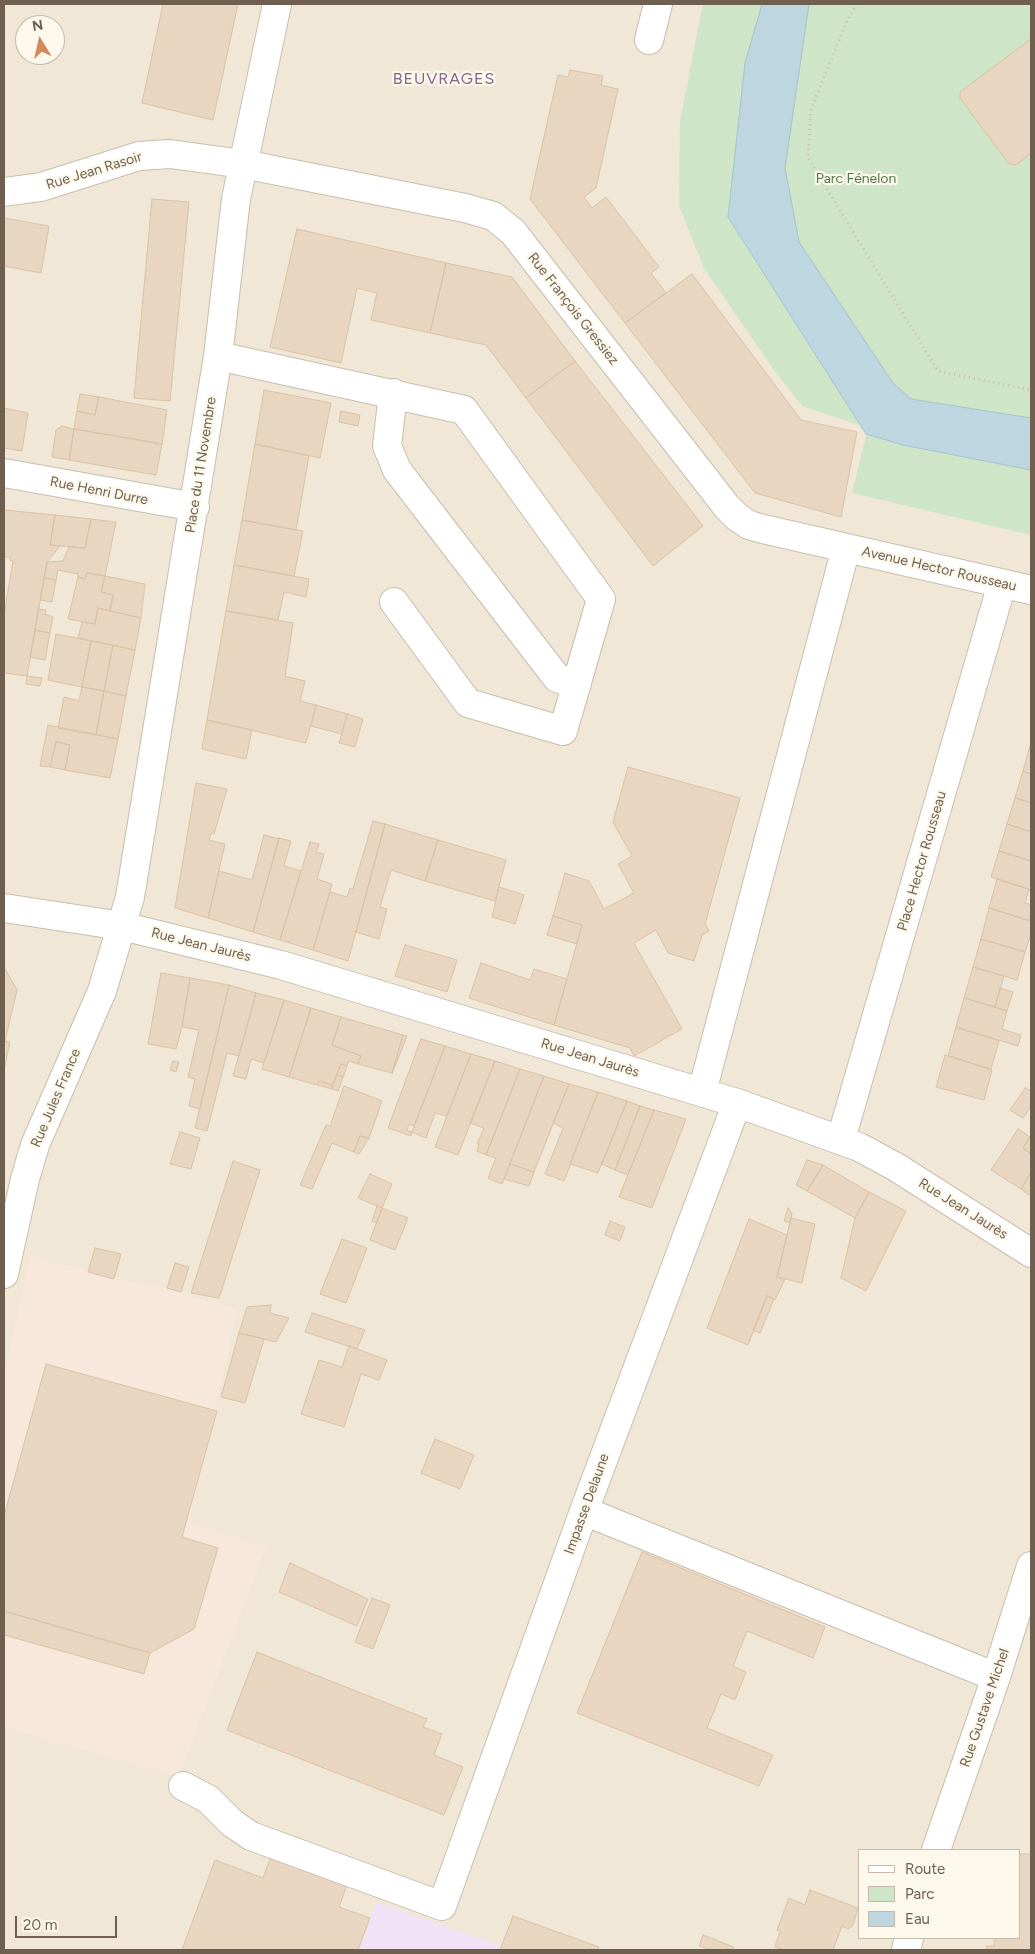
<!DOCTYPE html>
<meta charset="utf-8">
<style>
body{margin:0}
#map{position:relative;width:1035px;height:1954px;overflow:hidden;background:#f9f5e6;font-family:Figtree,sans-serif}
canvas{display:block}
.frame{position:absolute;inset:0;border:5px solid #6f5f4f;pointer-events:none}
.legend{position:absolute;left:858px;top:1849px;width:162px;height:90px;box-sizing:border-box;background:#fcf8ec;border:1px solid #c4bbad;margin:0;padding:6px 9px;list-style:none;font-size:15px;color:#6f5f4f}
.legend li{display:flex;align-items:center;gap:10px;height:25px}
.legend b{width:25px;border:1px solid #c4bbad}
.north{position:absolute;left:15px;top:15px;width:50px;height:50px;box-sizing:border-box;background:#fcf8ec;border:1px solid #c4bbad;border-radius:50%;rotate:351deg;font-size:14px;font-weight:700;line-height:20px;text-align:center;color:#6f5f4f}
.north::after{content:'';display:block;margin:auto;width:18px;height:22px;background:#d2895c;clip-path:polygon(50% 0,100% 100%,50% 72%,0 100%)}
.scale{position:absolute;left:15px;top:1916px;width:102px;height:22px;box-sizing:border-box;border:2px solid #6f5f4f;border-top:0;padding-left:6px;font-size:15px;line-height:18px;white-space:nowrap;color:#6f5f4f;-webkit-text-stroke:4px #fcf8ec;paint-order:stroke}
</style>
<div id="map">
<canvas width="1035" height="1954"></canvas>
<div class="frame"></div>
<ul class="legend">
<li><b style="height:6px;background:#fff"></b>Route</li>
<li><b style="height:14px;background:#cee5c7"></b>Parc</li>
<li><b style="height:14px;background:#bed6e0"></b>Eau</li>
</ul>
<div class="north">N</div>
<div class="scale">20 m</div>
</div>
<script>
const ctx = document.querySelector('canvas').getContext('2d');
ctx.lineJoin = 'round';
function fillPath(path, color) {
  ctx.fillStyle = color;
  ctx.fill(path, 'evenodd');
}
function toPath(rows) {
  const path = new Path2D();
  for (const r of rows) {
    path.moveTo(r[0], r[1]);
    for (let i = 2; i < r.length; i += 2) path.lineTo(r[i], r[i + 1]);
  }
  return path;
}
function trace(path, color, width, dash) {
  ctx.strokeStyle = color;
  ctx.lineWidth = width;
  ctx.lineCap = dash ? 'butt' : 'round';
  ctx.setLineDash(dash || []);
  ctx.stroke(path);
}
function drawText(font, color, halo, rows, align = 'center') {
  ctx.font = font + ' Figtree,sans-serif';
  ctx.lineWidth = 4.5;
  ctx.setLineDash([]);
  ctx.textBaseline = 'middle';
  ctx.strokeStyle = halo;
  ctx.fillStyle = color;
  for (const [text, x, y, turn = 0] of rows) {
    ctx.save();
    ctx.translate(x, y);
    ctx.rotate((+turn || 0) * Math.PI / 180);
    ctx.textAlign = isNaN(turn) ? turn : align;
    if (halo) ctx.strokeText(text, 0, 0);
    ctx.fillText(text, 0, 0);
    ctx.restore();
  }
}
const residential = toPath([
 [4,4,1031,4,1031,1950,4,1950],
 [25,25,55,25,55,55,25,55],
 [859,1850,1019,1850,1019,1938,859,1938]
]);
const commercial = toPath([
 [30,1257,85,1269,238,1308,189,1523,266,1548,179,1777,4,1728,4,1372]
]);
const education = toPath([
 [377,1902,502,1946,513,1916,607,1950,358,1950]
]);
const green = toPath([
 [703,4,1031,4,1031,535,852,493,868,428,802,406,774,370,704,268,679,206,680,121]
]);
const water = toPath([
 [762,4,809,4,785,168,799,242,893,383,911,399,1031,418,1031,470,903,445,866,434,728,217,745,63,762,4]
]);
const building = toPath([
 [163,4,238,4,213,120,142,103,163,4],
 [1031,39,1031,153,1016,165,1009,164,960,98,960,92,1031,39],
 [570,70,603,76,601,85,618,89,596,188,584,197,592,208,606,197,659,267,651,273,666,293,625,323,530,199,558,75,568,77,570,70],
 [152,199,189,202,170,401,134,398,152,199],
 [4,218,49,226,41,273,4,266,4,218],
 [297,229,446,263,430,333,371,320,377,293,357,288,341,363,270,347,297,229],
 [446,263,512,277,575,361,526,398,486,345,430,333,446,263],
 [692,274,801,420,857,432,841,517,755,493,625,323,692,274],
 [575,361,703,526,653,566,526,398,575,361],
 [264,390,331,403,320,458,255,444,264,390],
 [80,394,99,397,95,415,77,411,80,394],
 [99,397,167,410,162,444,74,429,77,411,95,415,99,397],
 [4,408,28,413,22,451,4,448,4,408],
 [341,411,360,415,358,426,339,422,341,411],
 [62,426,74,429,69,460,52,457,56,430,62,426],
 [74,429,162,444,156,475,69,460,74,429],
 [255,444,309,456,296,530,242,520,255,444],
 [4,510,55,515,50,545,60,546,47,562,27,676,4,673,4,615,13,561,10,560,10,557,4,557,4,510],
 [55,515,91,519,85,548,50,545,55,515],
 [91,519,116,522,105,576,87,573,85,579,78,577,78,574,58,570,56,580,44,578,47,562,63,561,69,547,85,548,91,519],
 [242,520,303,531,294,576,234,565,242,520],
 [234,565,309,579,306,597,284,592,278,620,226,611,234,565],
 [87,573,105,576,101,592,113,595,110,611,98,608,95,624,68,619,78,577,85,579,87,573],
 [105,576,145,584,141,618,110,611,113,595,101,592,105,576],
 [44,578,56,580,52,602,40,600,44,578],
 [98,608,141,618,135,650,78,638,82,622,95,624,98,608],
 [38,609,46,610,45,614,53,617,50,633,35,630,38,609],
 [226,611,293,623,285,676,305,681,300,701,316,705,306,743,207,720,226,611],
 [35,630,50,633,45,660,30,657,35,630],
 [56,634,91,641,82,687,48,680,56,634],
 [91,641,113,645,104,691,82,687,91,641],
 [113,645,135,650,126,696,104,691,113,645],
 [27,676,42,678,40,686,26,684,27,676],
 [82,687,104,691,96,735,58,728,64,697,79,701,82,687],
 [104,691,126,696,118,739,96,735,104,691],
 [316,705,347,714,342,734,311,726,316,705],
 [347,714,363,719,355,747,339,743,347,714],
 [207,720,252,730,246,759,202,749,207,720],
 [48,725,118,739,110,778,65,770,70,745,56,742,50,767,40,766,48,725],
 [56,742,70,745,65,770,50,767,56,742],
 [1030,746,1031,746,1031,774,1023,771,1030,746],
 [628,767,740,798,705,924,709,931,702,935,694,961,668,953,656,930,634,943,682,1029,634,1056,630,1048,554,1025,582,925,553,916,565,873,589,881,604,909,634,893,618,864,632,856,613,822,628,767],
 [1023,771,1031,774,1031,803,1015,798,1023,771],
 [196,783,227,789,214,834,211,833,209,840,225,844,208,918,175,908,196,783],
 [1015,798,1031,803,1031,832,1007,824,1015,798],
 [373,821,385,824,348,961,313,950,330,892,347,897,350,888,353,889,373,821],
 [385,824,438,840,425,881,391,870,380,907,387,909,379,939,356,932,385,824],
 [1007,824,1031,832,1031,861,999,851,1007,824],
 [264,835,279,839,253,932,208,918,219,871,252,880,264,835],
 [279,838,291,841,284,866,301,871,280,940,253,932,279,838],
 [438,840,506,860,495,901,425,881,438,840],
 [310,842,319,844,316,852,324,854,317,879,332,884,313,950,280,940,310,842],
 [999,851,1031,861,1031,890,991,877,999,851],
 [997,879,1029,889,1025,903,1031,905,1031,921,989,908,997,879],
 [499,887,524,895,515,924,492,917,499,887],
 [989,908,1031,921,1031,934,1025,952,981,939,989,908],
 [553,916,582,925,577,944,547,935,553,916],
 [981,939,1025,952,1017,980,973,967,981,939],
 [405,945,457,960,447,992,395,976,405,945],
 [481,963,530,980,534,969,567,979,554,1025,469,998,481,963],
 [4,967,17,990,5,1041,10,1042,4,1070,4,967],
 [973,967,1004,976,995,1007,964,998,973,967],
 [161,973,190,978,182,1027,176,1049,148,1044,161,973],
 [190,978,229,985,200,1109,189,1106,195,1079,188,1077,199,1030,182,1027,190,978],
 [229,985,256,993,239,1056,227,1053,207,1131,195,1128,229,985],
 [1000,988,1013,992,1007,1011,995,1007,1000,988],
 [256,993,284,1000,264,1063,251,1059,246,1079,233,1076,256,993],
 [964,998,1007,1011,1002,1029,1021,1035,1018,1046,956,1027,964,998],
 [284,1000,311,1008,289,1077,262,1069,284,1000],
 [311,1008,341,1017,332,1045,361,1056,358,1064,349,1061,347,1066,341,1064,332,1085,319,1081,317,1085,289,1077,311,1008],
 [341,1017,403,1035,392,1073,358,1064,361,1056,332,1045,341,1017],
 [956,1027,999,1041,991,1069,948,1056,956,1027],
 [403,1035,407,1036,392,1074,392,1073,403,1035],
 [421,1039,445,1046,414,1126,409,1124,407,1131,412,1132,411,1136,388,1128,421,1039],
 [445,1046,471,1054,447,1116,435,1113,426,1138,412,1132,445,1046],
 [471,1054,495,1061,458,1155,435,1147,471,1054],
 [945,1055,992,1070,984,1100,936,1087,945,1055],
 [173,1061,179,1062,176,1072,170,1070,173,1061],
 [495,1061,520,1069,486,1155,477,1151,479,1144,477,1144,484,1128,470,1123,495,1061],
 [341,1064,347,1066,343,1077,337,1075,341,1064],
 [520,1069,544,1076,502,1184,488,1178,496,1158,486,1155,520,1069],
 [337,1075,343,1077,338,1091,332,1089,337,1075],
 [544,1076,569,1084,534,1172,510,1164,544,1076],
 [319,1081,332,1085,332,1089,317,1085,319,1081],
 [569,1084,598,1092,564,1181,545,1174,563,1128,553,1123,569,1084],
 [344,1086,382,1101,369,1138,360,1136,354,1152,332,1143,312,1189,300,1185,326,1125,330,1126,344,1086],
 [1025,1088,1031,1091,1031,1106,1023,1118,1010,1110,1025,1088],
 [598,1092,627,1101,598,1173,570,1164,598,1092],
 [627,1101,640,1106,615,1170,602,1164,627,1101],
 [640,1106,654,1110,628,1175,615,1170,640,1106],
 [654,1110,686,1119,652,1208,619,1197,654,1110],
 [1018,1129,1030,1137,1023,1148,1031,1154,1031,1172,1021,1189,991,1170,1018,1129],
 [180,1132,200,1138,191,1169,170,1164,180,1132],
 [360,1136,369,1138,359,1154,354,1152,360,1136],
 [1030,1137,1031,1138,1031,1154,1023,1148,1030,1137],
 [807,1160,823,1165,807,1191,796,1185,807,1160],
 [233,1161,260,1170,219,1298,191,1293,233,1161],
 [510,1164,534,1172,529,1186,504,1179,510,1164],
 [823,1165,869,1192,855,1218,807,1191,823,1165],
 [1031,1172,1031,1196,1021,1189,1031,1172],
 [370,1174,392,1184,382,1208,358,1198,370,1174],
 [869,1192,906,1211,866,1291,841,1278,855,1218,869,1192],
 [377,1206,382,1208,377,1223,372,1221,377,1206],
 [382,1208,408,1218,395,1250,370,1240,382,1208],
 [788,1208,792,1213,790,1223,784,1221,788,1208],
 [791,1218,815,1224,802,1283,777,1277,791,1218],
 [749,1219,787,1235,777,1277,785,1279,775,1300,767,1296,748,1345,707,1328,749,1219],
 [610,1221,625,1227,620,1241,605,1235,610,1221],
 [342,1239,367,1248,346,1303,320,1294,342,1239],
 [95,1248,121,1254,114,1279,88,1272,95,1248],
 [175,1263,189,1267,181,1292,167,1288,175,1263],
 [767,1296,774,1299,760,1333,753,1330,767,1296],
 [271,1305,270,1313,289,1318,276,1342,239,1333,247,1307,271,1305],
 [312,1313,365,1330,357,1349,305,1332,312,1313],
 [239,1333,264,1339,245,1403,221,1397,239,1333],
 [349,1346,387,1360,379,1380,361,1374,344,1427,301,1414,319,1360,342,1367,349,1346],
 [46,1364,217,1411,182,1537,218,1548,194,1629,150,1653,4,1611,4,1516,46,1364],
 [435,1439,474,1455,460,1489,421,1473,435,1439],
 [642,1552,825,1627,813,1658,747,1631,733,1666,746,1672,735,1700,721,1694,707,1728,773,1755,759,1786,577,1713,642,1552],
 [290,1563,368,1599,357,1626,279,1592,290,1563],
 [372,1598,390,1605,373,1649,355,1642,372,1598],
 [4,1611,150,1653,144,1674,4,1635,4,1611],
 [257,1652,427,1719,423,1727,442,1734,434,1755,463,1767,444,1815,227,1730,257,1652],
 [1019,1854,1031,1854,1031,1950,986,1950,986,1946,994,1946,994,1938,1019,1938,1019,1854],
 [271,1857,347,1885,339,1907,370,1918,358,1950,182,1950,215,1860,263,1878,271,1857],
 [810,1890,858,1908,853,1925,848,1929,842,1926,833,1950,784,1950,775,1947,780,1931,777,1930,789,1898,805,1905,810,1890],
 [513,1916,599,1947,598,1950,500,1950,513,1916],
 [703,1935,734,1947,733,1950,711,1950,699,1946,703,1935]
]);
const path = toPath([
 [857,4,846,23,811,109,808,158,938,371,1031,390]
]);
const minor = toPath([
 [649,40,658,4],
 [4,192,41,187,139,156,170,154,243,164,465,208,493,216,513,232,727,507,737,517,749,525,763,529,1031,590],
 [218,356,464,410,601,599,563,731,468,703,394,602],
 [393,393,387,446,397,470,557,678,577,684],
 [4,473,195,507],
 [4,908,122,926,281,965,737,1103,859,1147,896,1167,1031,1253],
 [702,1092,846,548],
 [841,1139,1002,584],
 [4,1274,25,1179,35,1145,102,991,130,897,218,356,236,199,277,4],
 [584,1511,996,1677],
 [183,1786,208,1799,232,1823,251,1836,442,1906,584,1511,737,1103],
 [936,1850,996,1677,1031,1566],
 [906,1950,909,1938]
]);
const streetNames = [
 ["Rue Jean Rasoir",94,171,-17],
 ["Rue François Gressiez",573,309,52],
 ["Place du 11 Novembre",201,465,-81],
 ["Rue Henri Durre",99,491,11],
 ["Avenue Hector Rousseau",939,569,13],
 ["Place Hector Rousseau",922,861,-74],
 ["Rue Jean Jaurès",201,945,14],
 ["Rue Jean Jaurès",590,1058,17],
 ["Rue Jules France",56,1098,-67],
 ["Rue Jean Jaurès",963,1209,32],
 ["Impasse Delaune",587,1504,-70],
 ["Rue Gustave Michel",985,1708,-71]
];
const parkNames = [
 ["Parc Fénelon",856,179]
];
const quarterNames = [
 ["BEUVRAGES",444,79]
];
fillPath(residential, '#f0e7d6');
fillPath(commercial, '#f8e8dc');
fillPath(education, '#f1e3f5');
fillPath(green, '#cee5c7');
fillPath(water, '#bed6e0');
trace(water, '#a5c3d0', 1);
fillPath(building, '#e9d6c0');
trace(building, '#dbc2a4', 1);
trace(minor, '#c9beae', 30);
trace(path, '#cfbca5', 3, [1, 4]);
trace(minor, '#fff', 28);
drawText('14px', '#6f5f4f', '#fcf8ec', streetNames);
drawText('14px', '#52794b', '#fcf8ec', parkNames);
ctx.letterSpacing = '1px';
drawText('16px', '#84668b', '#fcf8ec', quarterNames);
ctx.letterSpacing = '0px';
</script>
